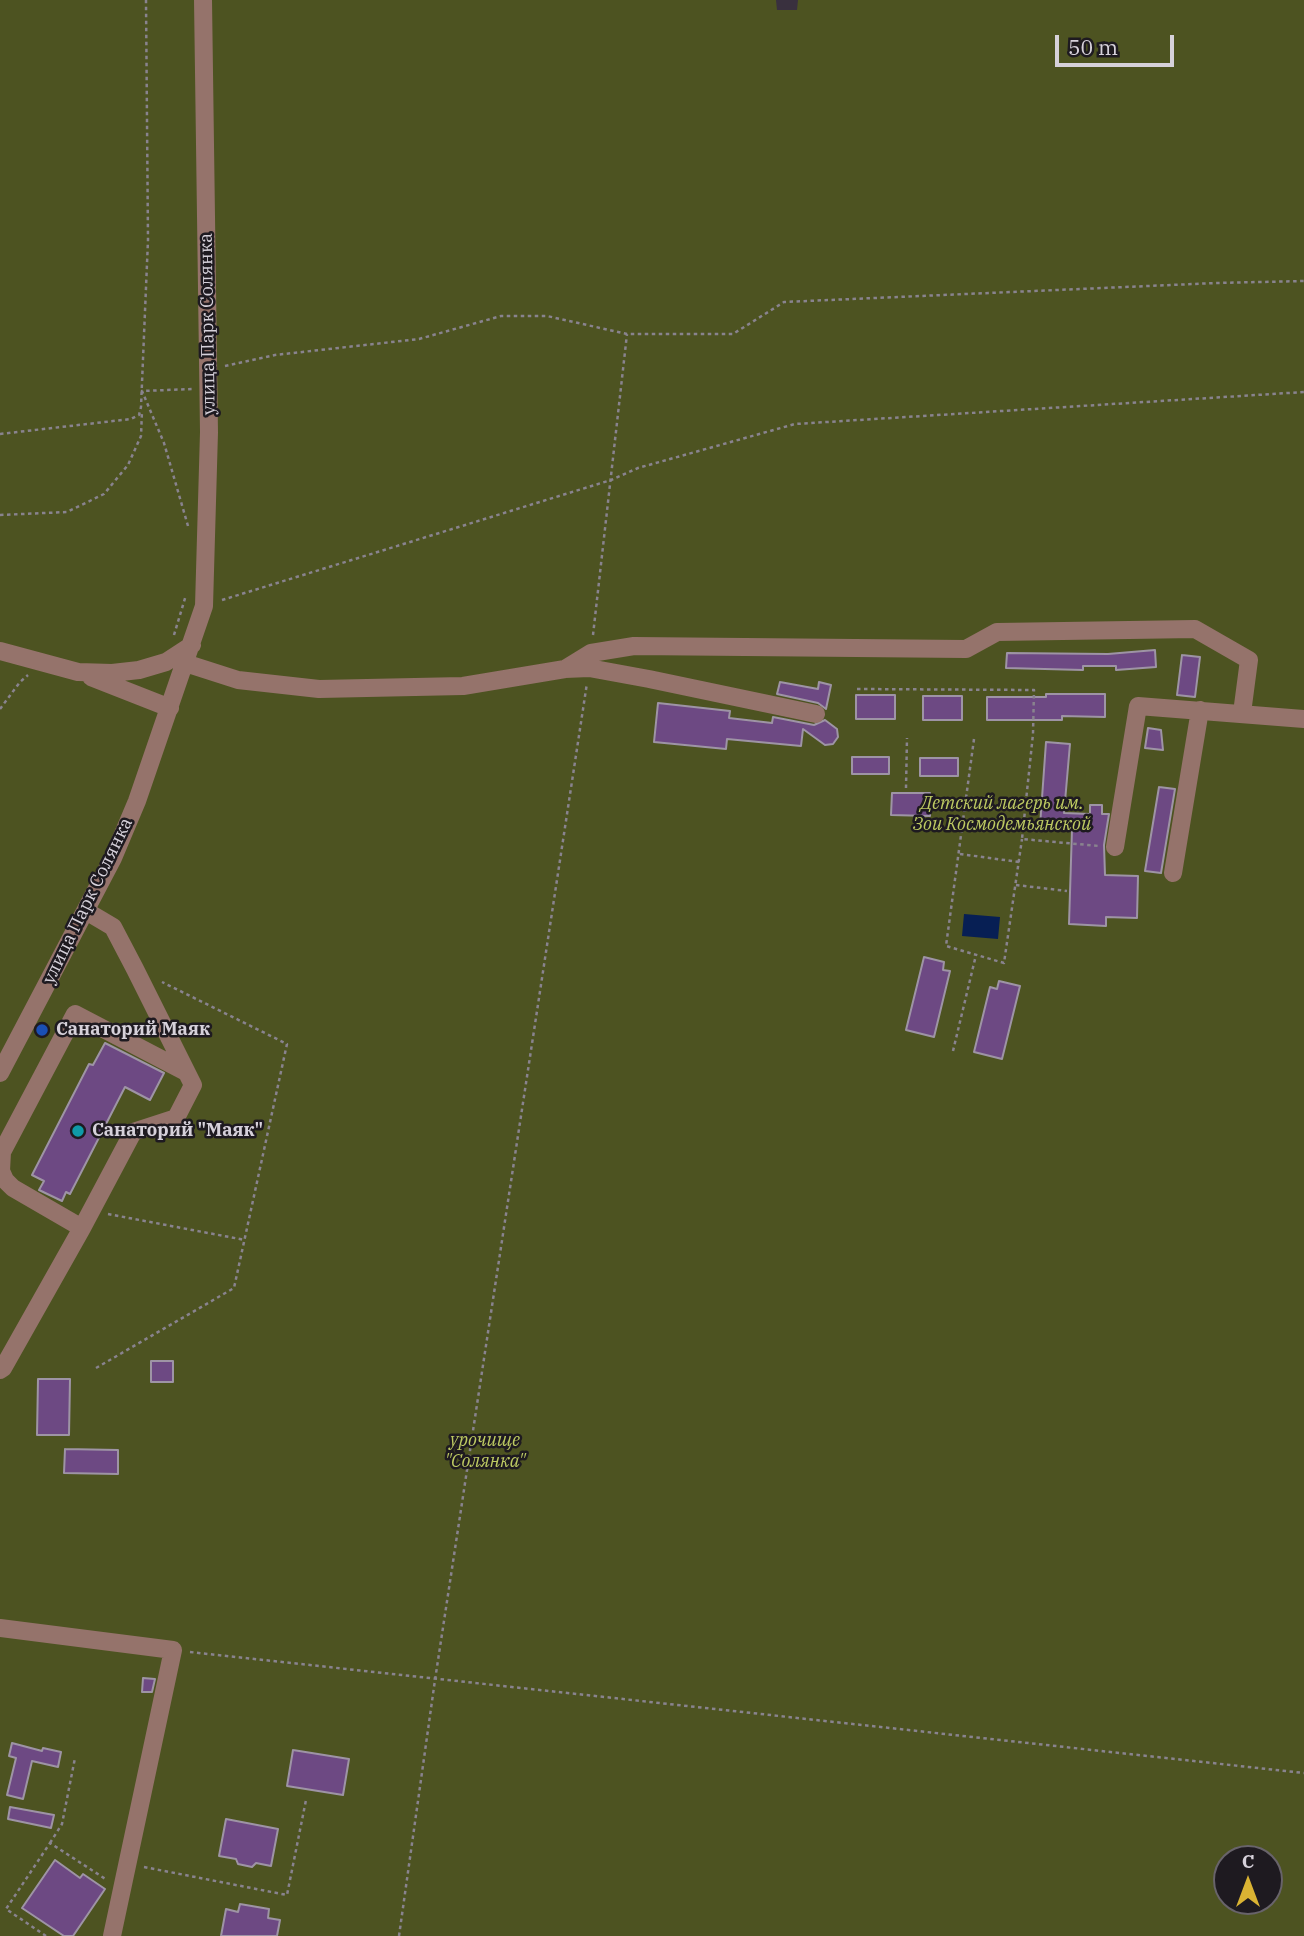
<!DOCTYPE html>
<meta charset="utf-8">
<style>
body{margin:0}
#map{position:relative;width:1304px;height:1936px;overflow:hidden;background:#39303e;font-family:"IBM Plex Serif",serif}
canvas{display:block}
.north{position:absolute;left:1213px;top:1845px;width:70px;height:70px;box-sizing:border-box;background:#1e1a20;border:2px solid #68636a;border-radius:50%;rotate:0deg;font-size:19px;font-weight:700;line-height:28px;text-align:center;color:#d6d1da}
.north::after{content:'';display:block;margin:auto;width:24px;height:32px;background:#dab333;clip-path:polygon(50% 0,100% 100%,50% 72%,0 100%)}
.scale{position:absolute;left:1055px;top:35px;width:119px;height:32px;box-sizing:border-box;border:4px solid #d6d1da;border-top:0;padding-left:9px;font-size:21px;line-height:24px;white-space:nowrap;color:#d6d1da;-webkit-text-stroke:5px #1e1a20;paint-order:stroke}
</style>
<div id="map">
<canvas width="1304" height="1936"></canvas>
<div class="north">С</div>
<div class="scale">50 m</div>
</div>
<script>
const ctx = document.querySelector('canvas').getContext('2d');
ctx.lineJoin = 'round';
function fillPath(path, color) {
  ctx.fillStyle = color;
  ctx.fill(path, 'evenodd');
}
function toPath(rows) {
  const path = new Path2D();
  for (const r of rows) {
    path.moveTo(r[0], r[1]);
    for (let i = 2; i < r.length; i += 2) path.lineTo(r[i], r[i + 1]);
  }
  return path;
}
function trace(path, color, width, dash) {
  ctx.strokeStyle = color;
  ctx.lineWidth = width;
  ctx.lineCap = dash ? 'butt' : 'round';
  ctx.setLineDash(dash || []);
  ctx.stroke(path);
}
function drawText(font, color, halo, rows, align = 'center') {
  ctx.font = font + ' "IBM Plex Serif",serif';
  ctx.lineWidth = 5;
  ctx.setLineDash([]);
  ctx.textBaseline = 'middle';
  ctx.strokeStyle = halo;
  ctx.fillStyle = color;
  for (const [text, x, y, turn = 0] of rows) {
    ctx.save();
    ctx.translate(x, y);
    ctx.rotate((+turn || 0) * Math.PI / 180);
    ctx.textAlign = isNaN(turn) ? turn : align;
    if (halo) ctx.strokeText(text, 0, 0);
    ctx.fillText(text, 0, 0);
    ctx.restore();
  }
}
const green = toPath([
 [0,0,776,0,777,10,797,10,798,0,1304,0,1304,1936,0,1936],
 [1227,1859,1269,1859,1269,1901,1227,1901]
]);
const water = toPath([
 [964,914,1000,917,998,939,962,936]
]);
const building = toPath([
 [1155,650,1156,667,1116,670,1116,666,1083,666,1083,670,1006,668,1007,653,1108,654,1155,650],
 [1182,655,1200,657,1195,697,1177,695,1182,655],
 [780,682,818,689,819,682,831,685,826,709,818,703,777,694,780,682],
 [1046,694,1105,694,1105,717,1062,716,1062,720,987,720,987,697,1046,697,1046,694],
 [856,695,895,695,895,719,856,719,856,695],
 [923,696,962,696,962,720,923,720,923,696],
 [658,703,730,711,729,718,772,723,773,717,814,725,825,720,837,729,838,737,833,744,825,745,803,729,801,746,727,739,726,749,654,742,658,703],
 [1148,728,1161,730,1163,750,1145,748,1148,728],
 [1046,742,1070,744,1064,813,1090,814,1090,805,1102,805,1102,814,1109,814,1104,845,1105,875,1138,876,1137,918,1106,917,1106,926,1069,924,1072,829,1040,826,1046,742],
 [852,757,889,757,889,774,852,774,852,757],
 [920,758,958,758,958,776,920,776,920,758],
 [1159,787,1175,789,1161,873,1145,871,1159,787],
 [892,793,930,793,930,816,891,815,892,793],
 [924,957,944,962,943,970,950,971,934,1037,906,1030,924,957],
 [999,981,1020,986,1002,1059,974,1052,990,987,997,989,999,981],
 [105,1043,164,1073,150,1100,125,1087,70,1194,66,1192,62,1201,39,1190,44,1181,32,1175,89,1064,93,1065,105,1043],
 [151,1361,173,1361,173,1382,151,1382,151,1361],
 [38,1379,70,1379,69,1435,37,1435,38,1379],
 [65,1449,118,1450,118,1474,64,1473,65,1449],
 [143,1678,155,1679,152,1692,142,1692,143,1678],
 [12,1743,42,1751,43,1748,61,1752,58,1767,32,1761,23,1799,7,1795,16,1758,9,1756,12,1743],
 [293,1750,349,1759,343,1795,287,1786,293,1750],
 [10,1807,54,1815,51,1828,8,1819,10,1807],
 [226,1819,278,1829,271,1866,256,1863,252,1867,238,1864,236,1859,219,1856,226,1819],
 [55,1860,80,1878,83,1874,105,1889,73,1936,64,1936,22,1908,55,1860],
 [240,1904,269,1909,268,1918,280,1920,277,1936,221,1936,226,1909,238,1912,240,1904]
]);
const path = toPath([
 [225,366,275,355,419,339,501,316,547,316,627,334,733,334,784,302,1216,283,1304,281],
 [0,434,131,419,139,415,141,407,148,240,146,0],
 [0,515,67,512,104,494,128,465,141,436,142,411],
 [188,526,164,443,142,391,192,389],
 [222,600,611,480,638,468,795,424,1304,392],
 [174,635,186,595],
 [593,635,627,334],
 [857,689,1034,690,1033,734,1022,839,1099,846],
 [0,709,20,682,28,675],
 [974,739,946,946,1004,963,1022,839],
 [906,788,907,738],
 [960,854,1019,862],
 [1016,885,1067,891],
 [953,1051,976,955],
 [108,1214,245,1240],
 [96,1368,234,1288,287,1044,162,982],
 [190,1652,1304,1773],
 [50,1843,62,1824,75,1758],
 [144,1867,287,1895,306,1800],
 [46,1936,6,1909,50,1843,107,1880],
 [399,1936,435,1680,587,683]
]);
const minor = toPath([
 [0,651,78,672,112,673,139,670,166,662,192,645],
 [185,663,238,680,319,689,463,686,565,669,591,653,634,646,966,649,997,632,1195,629,1249,660,1242,713],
 [565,669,589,668,649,679,816,714],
 [91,677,170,708],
 [1115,847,1138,706,1304,719],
 [1173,873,1200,710],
 [86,911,113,927,135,969,193,1085,176,1118,133,1132,82,1228,13,1188,5,1180,1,1171,2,1152,75,1014,186,1072],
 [0,1073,113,858,137,801,204,606,209,432,203,0],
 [0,1370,3,1368,82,1228],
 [0,1628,173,1650,112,1936]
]);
const markers = [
 [42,1030,7,"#1a4fb4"],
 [78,1131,7,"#0f9aa8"]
];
const streetNames = [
 ["улица Парк Солянка",208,324,-91],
 ["улица Парк Солянка",88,901,-64]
];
const parkNames = [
 ["Детский лагерь им.",1002,804],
 ["Зои Космодемьянской",1002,825],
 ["урочище",485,1441],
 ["\"Солянка\"",485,1462]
];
const poiNames = [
 ["Санаторий Маяк",56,1030],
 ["Санаторий \"Маяк\"",92,1131]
];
fillPath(green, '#4d5321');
fillPath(water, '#071f54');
fillPath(building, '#6d4983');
trace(building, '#9e94a5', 2);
trace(path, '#89838e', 2.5, [3.5, 3.5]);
trace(minor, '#95736b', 18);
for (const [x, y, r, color] of markers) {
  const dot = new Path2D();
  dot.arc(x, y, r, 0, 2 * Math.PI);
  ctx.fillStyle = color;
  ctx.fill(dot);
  trace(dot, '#1e1a20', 2.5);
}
drawText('18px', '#d6d1da', '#1e1a20', streetNames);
drawText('italic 18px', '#bdca62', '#1e1a20', parkNames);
drawText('bold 18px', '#d6d1da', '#1e1a20', poiNames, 'left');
</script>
